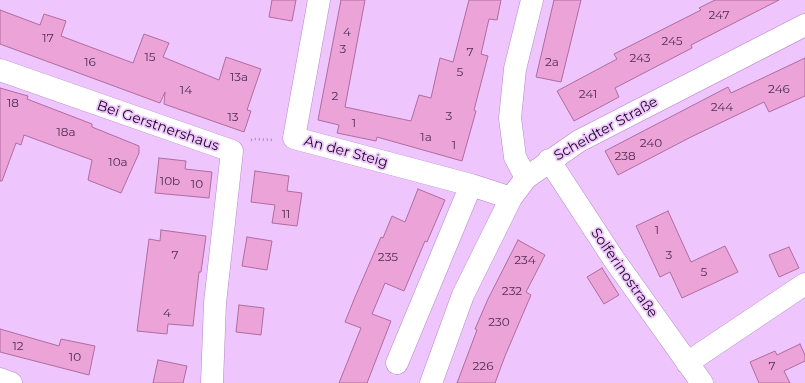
<!DOCTYPE html>
<meta charset="utf-8">
<style>
body{margin:0}
canvas{display:block;background:#eec5fd}
</style>
<canvas width="805" height="383"></canvas>
<script>
const ctx = document.querySelector('canvas').getContext('2d');
ctx.lineJoin = 'round';
function fillPath(path, color) {
  ctx.fillStyle = color;
  ctx.fill(path, 'evenodd');
}
function toPath(rows) {
  const path = new Path2D();
  for (const r of rows) {
    path.moveTo(r[0], r[1]);
    for (let i = 2; i < r.length; i += 2) path.lineTo(r[i], r[i + 1]);
  }
  return path;
}
function trace(path, color, width, dash) {
  ctx.strokeStyle = color;
  ctx.lineWidth = width;
  ctx.lineCap = dash ? 'butt' : 'round';
  ctx.setLineDash(dash || []);
  ctx.stroke(path);
}
function drawText(font, color, halo, rows, align = 'center') {
  ctx.font = font + ' Montserrat,sans-serif';
  ctx.lineWidth = 3.5;
  ctx.setLineDash([]);
  ctx.textBaseline = 'middle';
  ctx.strokeStyle = halo;
  ctx.fillStyle = color;
  for (const [text, x, y, turn = 0] of rows) {
    ctx.save();
    ctx.translate(x, y);
    ctx.rotate((+turn || 0) * Math.PI / 180);
    ctx.textAlign = isNaN(turn) ? turn : align;
    if (halo) ctx.strokeText(text, 0, 0);
    ctx.fillText(text, 0, 0);
    ctx.restore();
  }
}
const building = toPath([
 [272,0,296,0,292,21,269,17,272,0],
 [341,0,365,0,345,107,411,121,419,95,431,98,440,58,453,62,469,0,501,0,497,20,489,19,481,54,488,56,474,110,476,111,462,161,377,137,376,141,337,133,339,125,318,120,341,0],
 [554,0,581,0,561,82,536,77,554,0],
 [715,0,779,0,691,45,692,48,615,88,619,97,574,121,557,91,617,59,614,54,701,10,699,8,715,0],
 [0,10,40,25,44,14,66,21,61,36,133,63,144,34,169,43,163,57,219,80,226,57,261,69,247,110,251,111,244,132,164,104,165,92,160,103,0,44,0,10],
 [805,58,805,96,769,112,764,102,691,137,618,175,605,151,728,87,731,93,805,58],
 [0,88,28,96,27,99,92,124,92,127,139,146,139,153,121,193,88,180,92,160,24,135,21,145,16,143,2,181,0,181,0,88],
 [159,158,186,161,185,169,212,172,209,198,155,193,159,158],
 [255,171,289,176,287,191,302,193,297,226,272,223,275,205,251,202,255,171],
 [418,189,445,200,427,242,425,241,404,291,385,283,372,314,391,321,367,383,339,383,361,328,345,322,355,297,381,237,383,238,392,216,405,222,418,189],
 [668,211,691,262,725,246,738,272,682,298,670,272,660,277,636,226,668,211],
 [161,230,206,236,201,272,199,272,193,326,168,324,167,334,137,331,149,239,160,241,161,230],
 [247,237,272,241,267,270,242,266,247,237],
 [518,240,545,255,526,292,531,295,505,356,495,383,457,383,477,330,475,329,488,299,518,240],
 [789,247,799,268,779,277,769,255,789,247],
 [602,268,619,295,604,304,587,277,602,268],
 [239,305,264,308,261,335,236,332,239,305],
 [0,329,59,346,61,339,95,346,89,375,0,352,0,329],
 [800,344,805,355,805,361,784,371,790,383,759,383,750,362,775,351,777,355,800,344],
 [158,360,187,366,183,383,153,383,158,360]
]);
const path = toPath([
 [251,140,254,139,274,140]
]);
const minor = toPath([
 [319,0,294,138,471,185,511,198],
 [0,70,232,151,215,303,212,383],
 [549,160,613,258,702,383],
 [526,178,515,157,510,118,515,69,532,0],
 [397,363,471,185],
 [687,363,805,284],
 [0,379,11,383],
 [431,383,463,295,511,198,526,178,579,141,805,25]
]);
const numberNames = [
 ["247",719,15],
 ["4",347,32],
 ["17",48,38],
 ["245",672,41],
 ["3",343,49],
 ["7",470,52],
 ["15",150,57],
 ["243",640,58],
 ["16",90,62],
 ["2a",552,62],
 ["5",460,72],
 ["13a",239,77],
 ["246",779,89],
 ["14",186,90],
 ["241",588,94],
 ["2",335,96],
 ["18",13,103],
 ["244",722,107],
 ["3",449,116],
 ["13",233,117],
 ["1",354,123],
 ["18a",66,132],
 ["1a",426,137],
 ["240",651,143],
 ["1",454,145],
 ["238",625,156],
 ["10a",118,162],
 ["10b",170,181],
 ["10",197,184],
 ["11",286,214],
 ["1",657,230],
 ["7",175,255],
 ["3",669,255],
 ["235",388,257],
 ["234",525,260],
 ["5",704,272],
 ["232",512,291],
 ["4",167,313],
 ["230",499,322],
 ["12",18,346],
 ["10",75,357],
 ["226",483,366],
 ["7",772,366]
];
const streetNames = [
 ["Bei Gerstnershaus",158,126,19],
 ["Scheidter Straße",606,129,-29],
 ["An der Steig",346,152,15],
 ["Solferinostraße",624,273,55]
];
fillPath(building, '#eba3d8');
trace(building, '#b06c9f', 1);
trace(minor, '#b786c9', 23);
trace(path, '#a786b3', 2.5, [1, 3]);
trace(minor, '#fff', 22);
drawText('12px', '#4f2f4f', null, numberNames);
drawText('14px', '#1b0821', '#eec5fd', streetNames);
</script>
